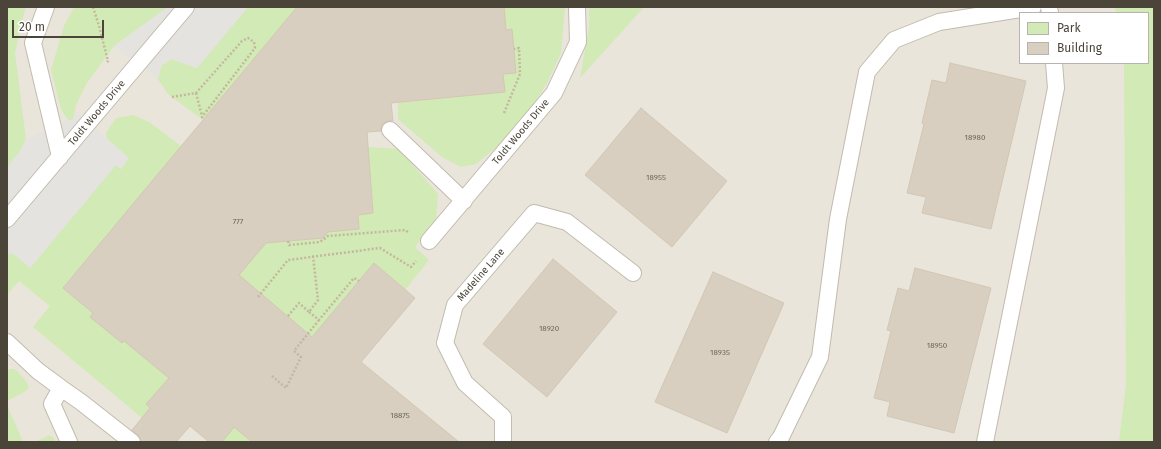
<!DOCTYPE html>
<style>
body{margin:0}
#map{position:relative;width:1161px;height:449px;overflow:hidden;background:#f6f3ec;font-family:"Fira Sans",sans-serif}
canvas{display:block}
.frame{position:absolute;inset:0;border:8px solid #4b4439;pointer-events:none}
.legend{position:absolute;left:1019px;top:12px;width:130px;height:52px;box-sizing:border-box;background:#fff;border:1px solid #b7b4b0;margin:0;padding:5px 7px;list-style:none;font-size:12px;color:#4b4439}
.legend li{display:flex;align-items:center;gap:8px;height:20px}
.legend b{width:20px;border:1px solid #b7b4b0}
.scale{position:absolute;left:12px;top:20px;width:92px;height:18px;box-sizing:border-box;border:2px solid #4b4439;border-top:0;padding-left:5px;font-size:12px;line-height:14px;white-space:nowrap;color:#4b4439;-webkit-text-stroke:3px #fff;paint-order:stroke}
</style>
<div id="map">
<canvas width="1161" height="449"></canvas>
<div class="frame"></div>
<ul class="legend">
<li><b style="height:11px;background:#d2eab5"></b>Park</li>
<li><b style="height:11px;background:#d8cfc1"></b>Building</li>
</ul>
<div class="scale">20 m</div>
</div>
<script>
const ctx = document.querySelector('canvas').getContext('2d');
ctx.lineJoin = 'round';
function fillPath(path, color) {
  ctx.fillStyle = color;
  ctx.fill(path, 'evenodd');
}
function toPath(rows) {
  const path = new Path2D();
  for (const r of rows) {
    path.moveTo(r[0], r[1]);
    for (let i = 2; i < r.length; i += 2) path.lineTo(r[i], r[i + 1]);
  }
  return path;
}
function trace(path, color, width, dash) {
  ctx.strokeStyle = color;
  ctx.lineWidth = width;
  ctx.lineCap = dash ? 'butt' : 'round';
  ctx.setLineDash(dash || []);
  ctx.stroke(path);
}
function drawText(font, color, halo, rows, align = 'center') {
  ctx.font = font + ' "Fira Sans",sans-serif';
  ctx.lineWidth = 3.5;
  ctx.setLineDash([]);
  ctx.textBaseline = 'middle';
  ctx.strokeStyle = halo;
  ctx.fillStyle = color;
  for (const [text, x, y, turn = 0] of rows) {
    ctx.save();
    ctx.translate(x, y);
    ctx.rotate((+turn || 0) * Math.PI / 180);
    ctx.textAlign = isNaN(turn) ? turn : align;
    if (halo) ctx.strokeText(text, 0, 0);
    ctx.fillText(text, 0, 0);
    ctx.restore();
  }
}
const residential = toPath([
 [7,7,1154,7,1154,442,7,442],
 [1020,13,1148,13,1148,63,1020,63]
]);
const green = toPath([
 [7,7,26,7,22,20,15,53,26,139,21,150,7,167],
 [74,7,168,7,114,46,87,83,76,105,73,120,68,120,61,109,51,70,64,26],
 [248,7,297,7,203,120,168,94,158,79,161,66,171,59,197,68],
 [504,7,565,7,561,53,547,83,532,107,498,146,476,164,461,167,442,157,398,119,398,103,505,92,503,74,516,73,512,29,506,30],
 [589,7,644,7,580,78,589,28],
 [1115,7,1154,7,1154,442,1119,442,1126,384,1124,63,1148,63,1148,13,1116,13],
 [133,115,149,122,181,146,63,288,93,313,91,317,122,343,127,337,146,359,169,378,147,404,150,408,142,418,33,327,50,306,19,281,7,295,7,254,14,254,30,268,116,165,121,169,129,158,107,139,106,133,116,118],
 [368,147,399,149,438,194,436,219,415,247,429,260,405,290,373,264,312,337,268,380,307,333,270,301,226,291,266,243,322,238,328,232,359,229,358,215,373,213],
 [10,369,15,369,26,381,29,387,26,391,7,401,7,371],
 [7,405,23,442,7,442],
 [234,427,252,442,222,442],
 [49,435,54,438,55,442,35,442]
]);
const parking = toPath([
 [168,7,248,7,197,68,171,59,161,66,158,79,114,46],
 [75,111,129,158,121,169,116,165,30,268,14,254,7,254,7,167,21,150,26,139,68,120,73,120]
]);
const building = toPath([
 [297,7,504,7,506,30,512,29,516,73,503,74,505,92,391,103,393,121,388,121,383,123,381,127,381,131,367,132,373,213,358,215,359,229,328,232,323,238,266,243,239,275,312,337,374,263,415,298,361,362,459,442,252,442,234,427,222,442,209,442,190,426,176,442,141,442,138,435,132,430,150,408,146,404,169,378,124,341,122,343,90,317,93,313,63,288,297,7],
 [950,63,1026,81,991,229,922,213,926,197,907,193,924,124,922,123,932,80,946,83,950,63],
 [641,108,727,181,672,247,585,175,641,108],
 [553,259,617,312,547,397,483,344,553,259],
 [915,268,991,288,954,433,887,416,890,402,874,398,891,331,887,330,898,288,909,291,915,268],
 [713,272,784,303,727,433,655,402,713,272]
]);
const path = toPath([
 [93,7,99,26,108,61,107,62],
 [196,93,202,116],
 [172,97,196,93,242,41,248,38,254,42,255,48,202,117,204,119],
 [504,113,520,74,519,48,514,49],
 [288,241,289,245,320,242,328,236,405,230,408,232],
 [258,297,288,260,380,248,411,267,416,261],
 [309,312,319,320,354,278,359,281],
 [288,316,299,303,309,312,318,300,313,256],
 [272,376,286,388,301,357,294,351,319,320]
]);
const lane = toPath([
 [46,7,33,43,60,157],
 [1049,7,1050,13],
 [390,130,464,201],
 [7,219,186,7],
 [429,241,554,93,578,42,577,7],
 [7,342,38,371,61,388],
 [69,442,52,404,61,388,81,402,132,442],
 [503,442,503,417,465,383,445,343,455,305,534,213,567,222,633,273],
 [777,442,781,437,820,357,838,219,867,72,894,40,939,22,1033,7],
 [985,442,1056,88,1054,63]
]);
const numberNames = [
 ["18980",975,138],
 ["18955",656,178],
 ["777",238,222],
 ["18920",549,329],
 ["18950",937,346],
 ["18935",720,353],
 ["18875",400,416]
];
const streetNames = [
 ["Toldt Woods Drive",97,113,-50],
 ["Toldt Woods Drive",521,132,-50],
 ["Madeline Lane",481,275,-49]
];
fillPath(residential, '#eae5da');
fillPath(green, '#d2eab5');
fillPath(parking, '#e5e3e0');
fillPath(building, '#d8cfc1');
trace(building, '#d3c7b4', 1);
trace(lane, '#c2bbae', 18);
trace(path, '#c4b79f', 2.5, [2, 2]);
trace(lane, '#fff', 16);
drawText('8px', '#6e675b', null, numberNames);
drawText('10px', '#4b4439', '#fff', streetNames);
</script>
